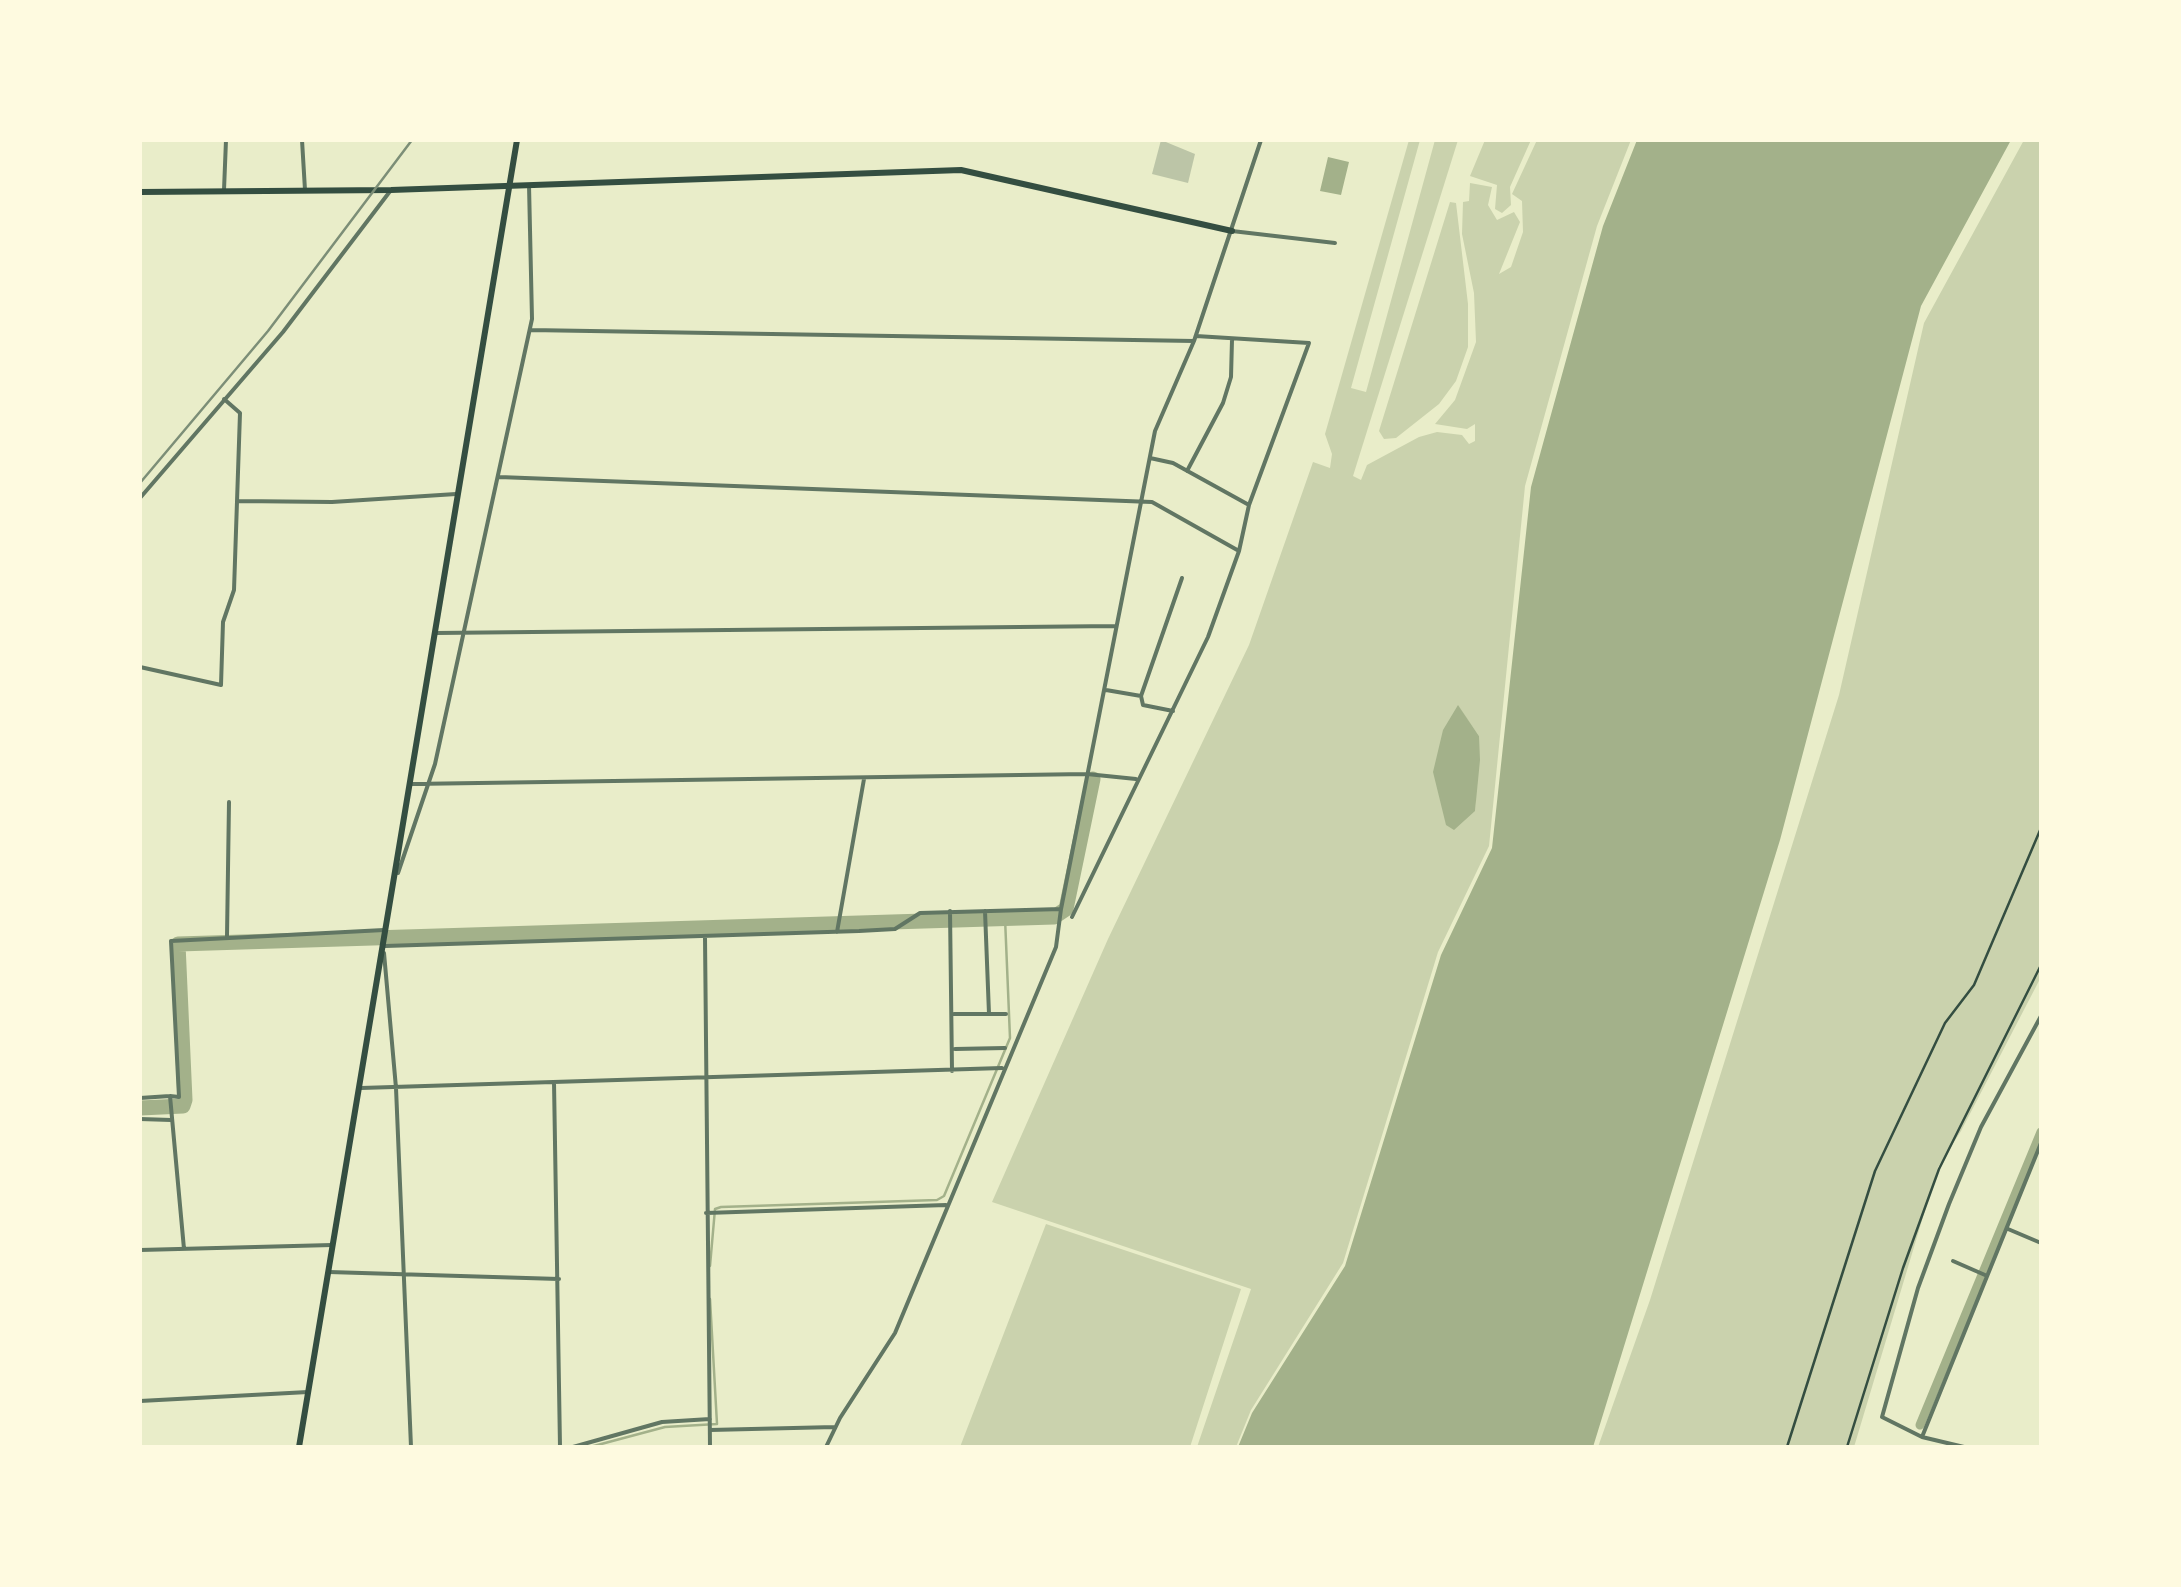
<!DOCTYPE html>
<style>
body{margin:0}
#map{position:relative;width:2181px;height:1587px;overflow:hidden;background:#e9edc9;font-family:Mulish,sans-serif}
canvas{display:block}
.frame{position:absolute;inset:0;border:142px solid #fefae0;pointer-events:none}
</style>
<div id="map">
<canvas width="2181" height="1587"></canvas>
<div class="frame"></div>
</div>
<script>
const ctx = document.querySelector('canvas').getContext('2d');
ctx.lineJoin = 'round';
function fillPath(path, color) {
  ctx.fillStyle = color;
  ctx.fill(path, 'evenodd');
}
function toPath(rows) {
  const path = new Path2D();
  for (const r of rows) {
    path.moveTo(r[0], r[1]);
    for (let i = 2; i < r.length; i += 2) path.lineTo(r[i], r[i + 1]);
  }
  return path;
}
function trace(path, color, width, dash) {
  ctx.strokeStyle = color;
  ctx.lineWidth = width;
  ctx.lineCap = dash ? 'butt' : 'round';
  ctx.setLineDash(dash || []);
  ctx.stroke(path);
}
const green = toPath([
 [1409,140,1420,140,1351,388,1366,392,1435,140,1458,140,1353,476,1361,480,1367,465,1419,437,1437,432,1462,435,1469,444,1475,441,1475,424,1467,429,1435,424,1455,400,1476,342,1474,293,1462,234,1463,202,1469,201,1470,183,1492,187,1488,205,1497,220,1514,212,1520,222,1499,274,1511,267,1523,232,1522,201,1512,194,1537,140,1631,140,1597,226,1525,486,1489,846,1438,952,1343,1263,1251,1410,1236,1447,1197,1447,1251,1289,992,1202,1108,939,1249,645,1313,462,1330,468,1332,454,1325,434],
 [1458,706,1479,736,1475,811],
 [1485,140,1531,140,1510,187,1511,205,1502,213,1495,209,1497,185,1470,176],
 [2024,140,2041,140,2041,977,1961,1131,1938,1167,1854,1447,1598,1447,1650,1300,1839,695,1924,323],
 [1450,202,1456,203,1468,304,1468,347,1456,381,1439,404,1396,438,1384,439,1379,431],
 [1046,1224,1241,1289,1190,1447,960,1447]
]);
const water = toPath([
 [1637,140,2011,140,1921,306,1780,840,1593,1447,1238,1447,1252,1413,1345,1266,1441,955,1492,848,1531,487,1603,226],
 [1328,157,1349,162,1341,195,1320,191],
 [1458,705,1479,736,1480,760,1475,811,1454,830,1446,825,1433,772,1443,730]
]);
const stream = toPath([
 [710,1266,715,1209,721,1207,937,1200,944,1196,1010,1038,1005,918],
 [590,1447,665,1427,717,1424,710,1299]
]);
const canal = toPath([
 [1920,1425,2041,1132]
]);
const river = toPath([
 [140,1108,183,1106,185,1100,178,944,1054,917,1066,909,1093,779]
]);
const building = toPath([
 [1161,140,1195,154,1188,183,1152,174]
]);
const path = toPath([
 [1787,1447,1875,1171,1945,1023,1974,985,2041,828],
 [1847,1447,1903,1268,1939,1169,2041,965]
]);
const minor = toPath([
 [302,140,305,190],
 [224,190,226,140],
 [1232,231,1335,243],
 [530,330,1194,341],
 [1150,458,1173,463,1249,505],
 [1187,471,1223,403,1231,377,1232,340],
 [499,477,1152,502,1239,551],
 [140,498,283,332,391,190],
 [238,501,332,502,456,494],
 [436,633,1116,626],
 [140,667,221,685,223,622,234,590,240,413,224,399],
 [1106,690,1141,696],
 [1173,711,1143,705,1141,696,1182,578],
 [411,784,1087,774,1136,779],
 [398,873,435,764,532,319,529,185],
 [950,911,952,1071],
 [985,911,989,1014],
 [1072,917,1208,637,1239,551,1249,505,1309,343,1196,336],
 [837,932,864,779],
 [227,936,229,802],
 [705,937,710,1447],
 [385,946,859,931,895,929,920,913,1061,909,1155,431,1194,341,1261,140],
 [384,953,396,1088,411,1447],
 [954,1014,1006,1014],
 [955,1049,1005,1048],
 [554,1082,560,1447],
 [361,1088,1002,1068],
 [140,1098,170,1096],
 [140,1119,171,1120],
 [706,1213,946,1205],
 [2008,1229,2041,1243],
 [184,1249,170,1096,179,1097,171,941,384,930],
 [140,1250,332,1245],
 [1953,1261,1985,1275],
 [329,1272,559,1279],
 [140,1401,308,1392],
 [710,1430,835,1427],
 [1922,1437,2041,1143],
 [573,1447,662,1422,710,1419],
 [826,1447,840,1418,895,1333,1056,947,1061,909],
 [1964,1447,1922,1437,1882,1417,1918,1288,1949,1204,1981,1127,2041,1016]
]);
const secondary = toPath([
 [140,192,391,190,961,170,1232,231]
]);
const primary = toPath([
 [299,1447,517,140]
]);
const rail = toPath([
 [140,483,268,331,412,140]
]);
fillPath(green, '#cad2ad');
fillPath(water, '#a3b18a');
trace(stream, '#a3b18a', 2.5);
trace(canal, '#a3b18a', 9);
trace(river, '#a3b18a', 15);
fillPath(building, '#bcc5a7');
trace(path, '#344e41', 2.5);
trace(minor, '#617663', 4);
trace(secondary, '#344e41', 6);
trace(primary, '#344e41', 6);
trace(rail, '#7c8e77', 2.5);
</script>
